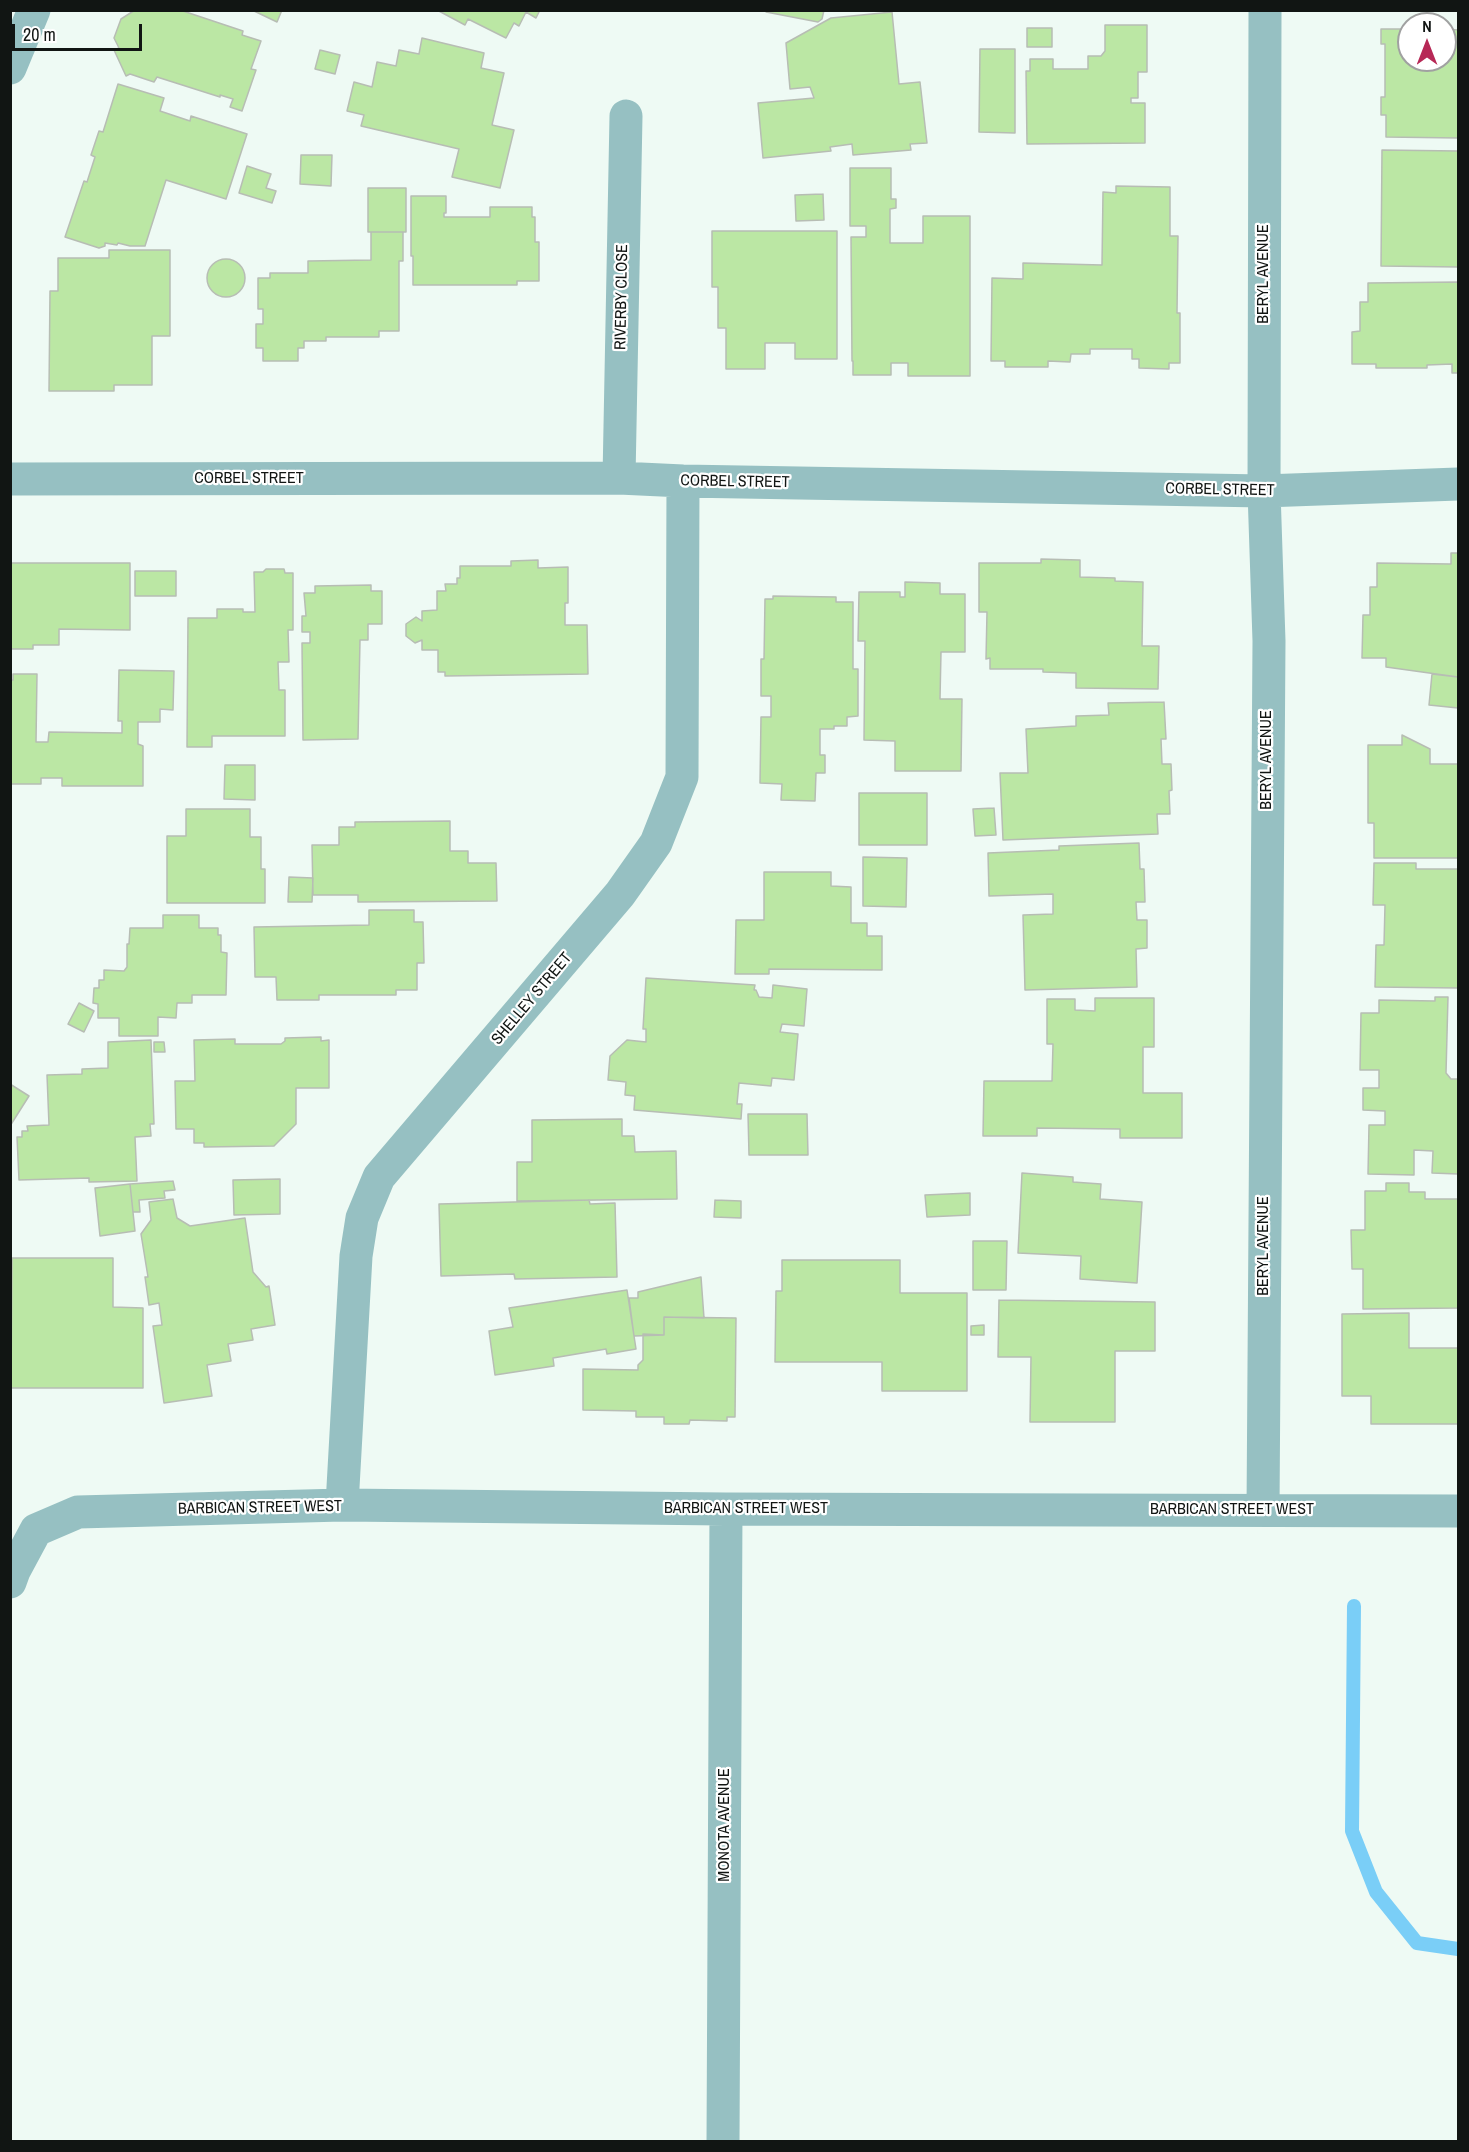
<!DOCTYPE html>
<style>
body{margin:0}
#map{position:relative;width:1469px;height:2152px;overflow:hidden;background:#eefaf4;font-family:"Archivo Narrow",sans-serif}
canvas{display:block}
.frame{position:absolute;inset:0;border:12px solid #111513;pointer-events:none}
.north{position:absolute;left:1397px;top:12px;width:60px;height:60px;box-sizing:border-box;background:#fff;border:2px solid #a0a1a1;border-radius:50%;rotate:0deg;font-size:16px;font-weight:700;line-height:24px;text-align:center;color:#111513}
.north::after{content:'';display:block;margin:auto;width:21px;height:27px;background:#b72856;clip-path:polygon(50% 0,100% 100%,50% 72%,0 100%)}
.scale{position:absolute;left:12px;top:24px;width:130px;height:27px;box-sizing:border-box;border:3px solid #111513;border-top:0;padding-left:8px;font-size:18px;line-height:21px;white-space:nowrap;color:#111513;-webkit-text-stroke:4px #fff;paint-order:stroke}
</style>
<div id="map">
<canvas width="1469" height="2152"></canvas>
<div class="frame"></div>
<div class="north">N</div>
<div class="scale">20 m</div>
</div>
<script>
const ctx = document.querySelector('canvas').getContext('2d');
ctx.lineJoin = 'round';
function toPath(rows) {
  const path = new Path2D();
  for (const r of rows) {
    if (r.length === 3) {
      path.moveTo(r[0] + r[2], r[1]);
      path.arc(r[0], r[1], r[2], 0, 2 * Math.PI);
      continue;
    }
    path.moveTo(r[0], r[1]);
    for (let i = 2; i < r.length; i += 2) path.lineTo(r[i], r[i + 1]);
  }
  return path;
}
function trace(path, color, width, dash) {
  ctx.strokeStyle = color;
  ctx.lineWidth = width;
  ctx.lineCap = dash ? 'butt' : 'round';
  ctx.setLineDash(dash || []);
  ctx.stroke(path);
}
function fillPath(path, color) {
  ctx.fillStyle = color;
  ctx.fill(path, 'evenodd');
}
function drawText(font, color, halo, rows, align = 'center') {
  ctx.font = font + ' "Archivo Narrow",sans-serif';
  ctx.lineWidth = 4.5;
  ctx.setLineDash([]);
  ctx.textBaseline = 'middle';
  ctx.strokeStyle = halo;
  ctx.fillStyle = color;
  for (const [text, x, y, turn = 0] of rows) {
    ctx.save();
    ctx.translate(x, y);
    ctx.rotate((+turn || 0) * Math.PI / 180);
    ctx.textAlign = isNaN(turn) ? turn : align;
    if (halo) ctx.strokeText(text, 0, 0);
    ctx.fillText(text, 0, 0);
    ctx.restore();
  }
}
const stream = toPath([
 [1354,1606,1352,1831,1376,1892,1417,1943,1458,1949]
]);
const building = toPath([
 [135,10,180,10,243,31,242,35,261,41,251,69,256,70,242,111,230,107,233,99,220,95,220,97,157,77,154,82,130,74,126,76,114,50,119,48,114,38,121,19,135,10],
 [252,10,282,10,277,22,252,10],
 [437,10,540,10,536,18,526,12,519,26,514,23,506,38,468,19,465,25,437,10],
 [767,10,824,10,822,19,818,22,766,12,767,10],
 [892,12,899,84,920,82,927,143,910,144,911,150,853,155,852,144,830,147,831,151,763,158,758,103,814,98,810,87,790,89,786,43,831,18,892,12],
 [1105,25,1147,25,1147,72,1138,72,1138,98,1131,98,1131,103,1145,103,1145,143,1027,144,1026,71,1030,71,1030,59,1053,59,1053,69,1088,69,1088,56,1101,56,1105,51,1105,25],
 [1027,28,1052,28,1052,47,1027,47,1027,28],
 [1381,29,1409,29,1409,60,1445,60,1445,29,1458,30,1458,138,1386,137,1386,115,1381,115,1381,97,1385,97,1385,44,1381,44,1381,29],
 [422,38,484,53,481,68,504,73,492,125,514,130,500,188,452,177,459,149,361,126,364,115,347,111,354,82,372,87,377,62,396,66,399,50,419,54,422,38],
 [980,49,1015,49,1015,133,979,132,980,49],
 [320,50,340,55,335,74,315,69,320,50],
 [118,84,164,98,160,111,190,121,191,116,247,134,226,199,166,180,145,246,130,246,118,243,117,245,105,243,105,246,99,248,65,237,84,181,87,182,95,157,91,155,99,131,103,132,118,84],
 [1382,150,1458,151,1458,267,1381,266,1382,150],
 [301,155,332,155,331,186,300,184,301,155],
 [247,166,271,174,266,188,276,191,272,203,239,193,247,166],
 [850,168,891,168,891,199,896,199,896,208,890,209,890,243,923,243,923,216,970,216,970,376,908,376,908,363,891,363,891,375,853,375,853,361,852,361,851,237,866,237,866,226,850,226,850,168],
 [1116,186,1170,187,1170,236,1178,236,1177,313,1180,313,1180,363,1169,363,1169,369,1139,368,1139,359,1132,359,1132,349,1090,349,1090,354,1071,354,1070,362,1048,361,1048,367,1005,367,1005,361,991,361,992,278,1023,279,1023,263,1102,265,1103,192,1116,193,1116,186],
 [368,188,406,188,406,232,368,232,368,188],
 [823,194,824,220,796,221,795,195,823,194],
 [411,196,446,196,446,213,444,213,444,217,490,217,490,207,532,207,532,217,535,217,535,242,539,242,539,281,517,281,517,285,413,285,413,256,411,256,411,196],
 [712,231,837,231,837,359,795,359,795,343,765,343,765,369,726,369,726,328,718,328,718,287,712,287,712,231],
 [371,232,403,232,403,261,399,261,399,331,379,331,379,337,326,337,326,341,304,341,304,348,298,348,298,361,263,361,263,348,256,348,256,324,263,324,263,309,258,309,258,278,270,278,270,273,308,273,308,261,371,260,371,232],
 [109,250,170,250,170,336,152,336,152,385,114,385,114,391,49,391,50,291,58,291,58,258,109,258,109,250],
 [226,278,19],
 [1458,282,1458,373,1452,373,1452,364,1427,365,1427,368,1376,368,1376,364,1352,364,1352,332,1360,331,1360,302,1368,302,1368,283,1458,282],
 [1451,553,1458,553,1458,677,1386,667,1386,658,1362,658,1363,615,1370,615,1370,587,1377,587,1377,563,1451,564,1451,553],
 [1041,559,1080,560,1080,577,1115,578,1115,581,1143,582,1142,646,1159,646,1158,689,1076,688,1076,673,1043,672,1043,669,990,669,990,658,986,659,987,612,979,612,979,563,1041,563,1041,559],
 [538,560,538,568,568,567,568,603,565,603,565,625,587,625,588,674,445,676,445,672,438,672,438,650,422,650,422,640,415,643,406,636,406,624,416,617,422,621,422,611,437,610,437,591,446,591,445,584,457,584,457,578,460,578,460,566,511,566,511,561,538,560],
 [10,563,130,563,130,630,59,629,59,645,33,645,33,649,10,649,10,563],
 [266,569,284,569,285,573,293,573,293,630,288,630,289,662,278,662,279,690,285,690,285,736,212,736,212,747,187,747,188,618,217,618,217,609,243,609,243,612,255,612,254,572,263,572,266,569],
 [135,571,176,571,176,596,135,596,135,571],
 [905,582,940,583,940,594,965,594,965,652,941,652,940,699,962,699,961,771,895,771,895,741,864,740,865,641,858,641,859,592,900,592,900,597,905,597,905,582],
 [371,585,371,591,382,591,382,624,368,624,368,640,360,640,358,739,303,740,302,643,310,643,310,632,302,632,302,616,306,616,304,593,315,593,315,586,371,585],
 [773,596,836,597,836,602,853,602,853,669,858,669,858,716,847,717,847,726,834,726,834,729,820,729,820,755,825,755,825,773,816,773,815,801,781,800,782,784,760,783,761,717,771,717,771,696,761,696,761,659,764,659,765,599,773,599,773,596],
 [119,670,174,671,173,710,160,709,160,722,138,722,138,744,143,746,143,786,62,786,62,778,41,778,41,784,10,784,10,680,13,680,13,674,37,674,36,742,48,742,49,732,122,733,122,721,118,721,119,670],
 [1432,674,1458,677,1458,708,1429,705,1432,674],
 [1164,702,1166,739,1161,739,1162,764,1171,764,1172,790,1169,791,1170,814,1157,814,1158,834,1003,840,1000,773,1028,773,1026,729,1076,726,1076,716,1109,715,1108,703,1164,702],
 [1402,735,1430,749,1430,764,1458,764,1458,858,1374,858,1374,823,1368,823,1368,745,1402,745,1402,735],
 [225,765,255,765,255,800,224,799,225,765],
 [859,793,927,793,927,845,859,845,859,793],
 [994,808,996,835,975,836,973,809,994,808],
 [186,809,250,809,250,837,261,837,261,869,265,869,265,903,167,903,167,836,186,836,186,809],
 [450,821,450,851,468,851,468,863,496,863,497,901,358,902,358,895,313,895,312,845,339,845,339,827,355,827,355,822,450,821],
 [1139,843,1140,869,1144,869,1145,902,1136,902,1137,920,1147,920,1147,948,1136,949,1137,987,1025,990,1023,915,1053,914,1053,894,989,896,988,853,1059,850,1059,846,1139,843],
 [863,857,907,858,906,907,863,906,863,857],
 [1374,863,1416,863,1416,869,1458,869,1458,988,1375,987,1376,945,1384,945,1385,905,1373,905,1374,863],
 [764,872,831,872,831,886,851,887,851,923,867,923,867,936,882,936,882,970,769,969,769,974,735,974,736,920,764,920,764,872],
 [289,877,313,878,312,902,288,902,289,877],
 [369,910,414,910,414,922,423,922,424,963,417,963,417,990,396,990,396,995,319,995,319,1000,277,1000,276,977,255,977,254,927,369,925,369,910],
 [163,915,199,915,199,928,218,928,218,935,221,935,221,952,227,953,226,995,192,995,192,1003,177,1003,176,1018,158,1017,158,1036,119,1036,119,1018,98,1018,98,1004,93,1003,94,988,99,988,99,980,104,980,104,970,124,971,127,967,127,944,129,944,130,928,163,928,163,915],
 [646,978,755,985,754,990,756,990,759,997,772,998,773,985,807,989,804,1026,782,1024,780,1032,798,1034,794,1080,772,1078,771,1086,739,1083,737,1104,742,1104,741,1119,634,1110,635,1096,625,1095,626,1082,608,1080,610,1056,627,1040,646,1042,646,1029,643,1029,646,978],
 [1435,997,1448,997,1446,1073,1451,1079,1458,1079,1458,1174,1432,1173,1433,1151,1414,1150,1414,1175,1368,1174,1369,1125,1385,1125,1385,1111,1363,1110,1363,1088,1379,1088,1379,1070,1360,1070,1361,1013,1379,1013,1379,1000,1435,1001,1435,997],
 [1095,998,1154,998,1154,1047,1143,1047,1143,1093,1182,1093,1182,1138,1120,1138,1120,1129,1037,1128,1037,1136,983,1136,984,1081,1052,1081,1053,1044,1047,1044,1047,999,1075,999,1075,1010,1095,1011,1095,998],
 [79,1003,94,1011,84,1032,68,1024,79,1003],
 [321,1037,321,1041,329,1040,329,1088,296,1088,296,1124,274,1146,204,1147,204,1143,194,1143,194,1129,176,1129,175,1081,195,1081,194,1040,235,1039,235,1044,281,1044,285,1041,285,1038,321,1037],
 [151,1040,154,1124,150,1124,151,1136,135,1137,137,1181,89,1182,89,1178,19,1180,17,1137,22,1137,22,1131,28,1131,27,1126,49,1125,47,1075,82,1074,82,1069,108,1068,108,1042,151,1040],
 [154,1042,164,1042,165,1052,154,1052,154,1042],
 [10,1084,29,1096,10,1126,10,1084],
 [748,1114,807,1114,808,1155,749,1155,748,1114],
 [622,1119,622,1136,634,1136,635,1152,676,1151,677,1199,517,1201,517,1162,532,1162,532,1120,622,1119],
 [1022,1173,1073,1177,1073,1182,1101,1184,1100,1199,1142,1202,1137,1283,1080,1279,1081,1256,1018,1253,1022,1173],
 [280,1179,280,1214,234,1215,233,1180,280,1179],
 [173,1181,175,1190,164,1191,165,1198,139,1200,140,1212,133,1212,130,1184,173,1181],
 [1386,1183,1409,1183,1409,1192,1425,1192,1425,1199,1458,1199,1458,1308,1363,1309,1363,1269,1352,1269,1351,1230,1365,1230,1365,1191,1386,1191,1386,1183],
 [130,1184,135,1231,100,1236,95,1188,130,1184],
 [970,1193,970,1215,927,1217,925,1195,970,1193],
 [173,1199,177,1218,190,1226,245,1218,253,1272,266,1287,269,1286,275,1325,251,1329,253,1340,228,1344,231,1361,207,1365,212,1396,164,1403,153,1326,162,1325,159,1303,149,1305,145,1277,148,1277,141,1234,151,1220,149,1202,173,1199],
 [589,1200,590,1204,615,1203,617,1277,515,1279,514,1274,441,1276,439,1204,589,1200],
 [715,1200,741,1201,741,1218,714,1217,715,1200],
 [973,1241,1007,1241,1006,1290,973,1290,973,1241],
 [12,1258,113,1258,113,1307,143,1308,143,1388,11,1388,12,1258],
 [782,1260,900,1260,900,1293,967,1293,967,1391,882,1391,882,1362,775,1362,776,1291,782,1291,782,1260],
 [701,1277,704,1318,664,1317,664,1335,634,1336,629,1298,638,1298,638,1292,701,1277],
 [627,1290,636,1349,607,1354,606,1349,553,1358,554,1366,495,1375,489,1331,513,1327,509,1308,627,1290],
 [999,1300,1155,1302,1155,1351,1115,1351,1115,1422,1030,1422,1031,1357,998,1357,999,1300],
 [1409,1313,1409,1348,1458,1348,1458,1424,1371,1424,1371,1396,1342,1396,1342,1314,1409,1313],
 [664,1317,736,1318,735,1417,727,1417,727,1421,690,1420,689,1424,664,1424,664,1417,636,1417,636,1411,583,1410,583,1369,638,1370,638,1365,643,1360,643,1334,664,1335,664,1317],
 [984,1325,984,1335,971,1335,971,1326,984,1325]
]);
const minor = toPath([
 [10,68,34,10],
 [619,478,626,116],
 [10,479,619,478,683,481,1264,491,1458,484],
 [342,1505,356,1256,362,1218,379,1177,620,894,656,843,682,777,683,481],
 [1263,1510,1269,641,1264,491,1265,10],
 [10,1582,14,1571,36,1530,78,1512,342,1505,726,1509,1458,1511],
 [723,2142,726,1509]
]);
const streetNames = [
 ["BERYL AVENUE",1264,274,-90],
 ["RIVERBY CLOSE",622,297,-89],
 ["CORBEL STREET",249,479],
 ["CORBEL STREET",735,482,1],
 ["CORBEL STREET",1220,490,1],
 ["BERYL AVENUE",1267,760,-90],
 ["SHELLEY STREET",532,999,-50],
 ["BERYL AVENUE",1264,1246,-90],
 ["BARBICAN STREET WEST",260,1508,-1],
 ["BARBICAN STREET WEST",746,1509],
 ["BARBICAN STREET WEST",1232,1510],
 ["MONOTA AVENUE",725,1825,-90]
];
trace(stream, '#7acef7', 14);
fillPath(building, '#bbe7a4');
trace(building, '#b7bdb4', 1.5);
trace(minor, '#96c0c2', 33);
drawText('16px', '#111513', '#fff', streetNames);
</script>
